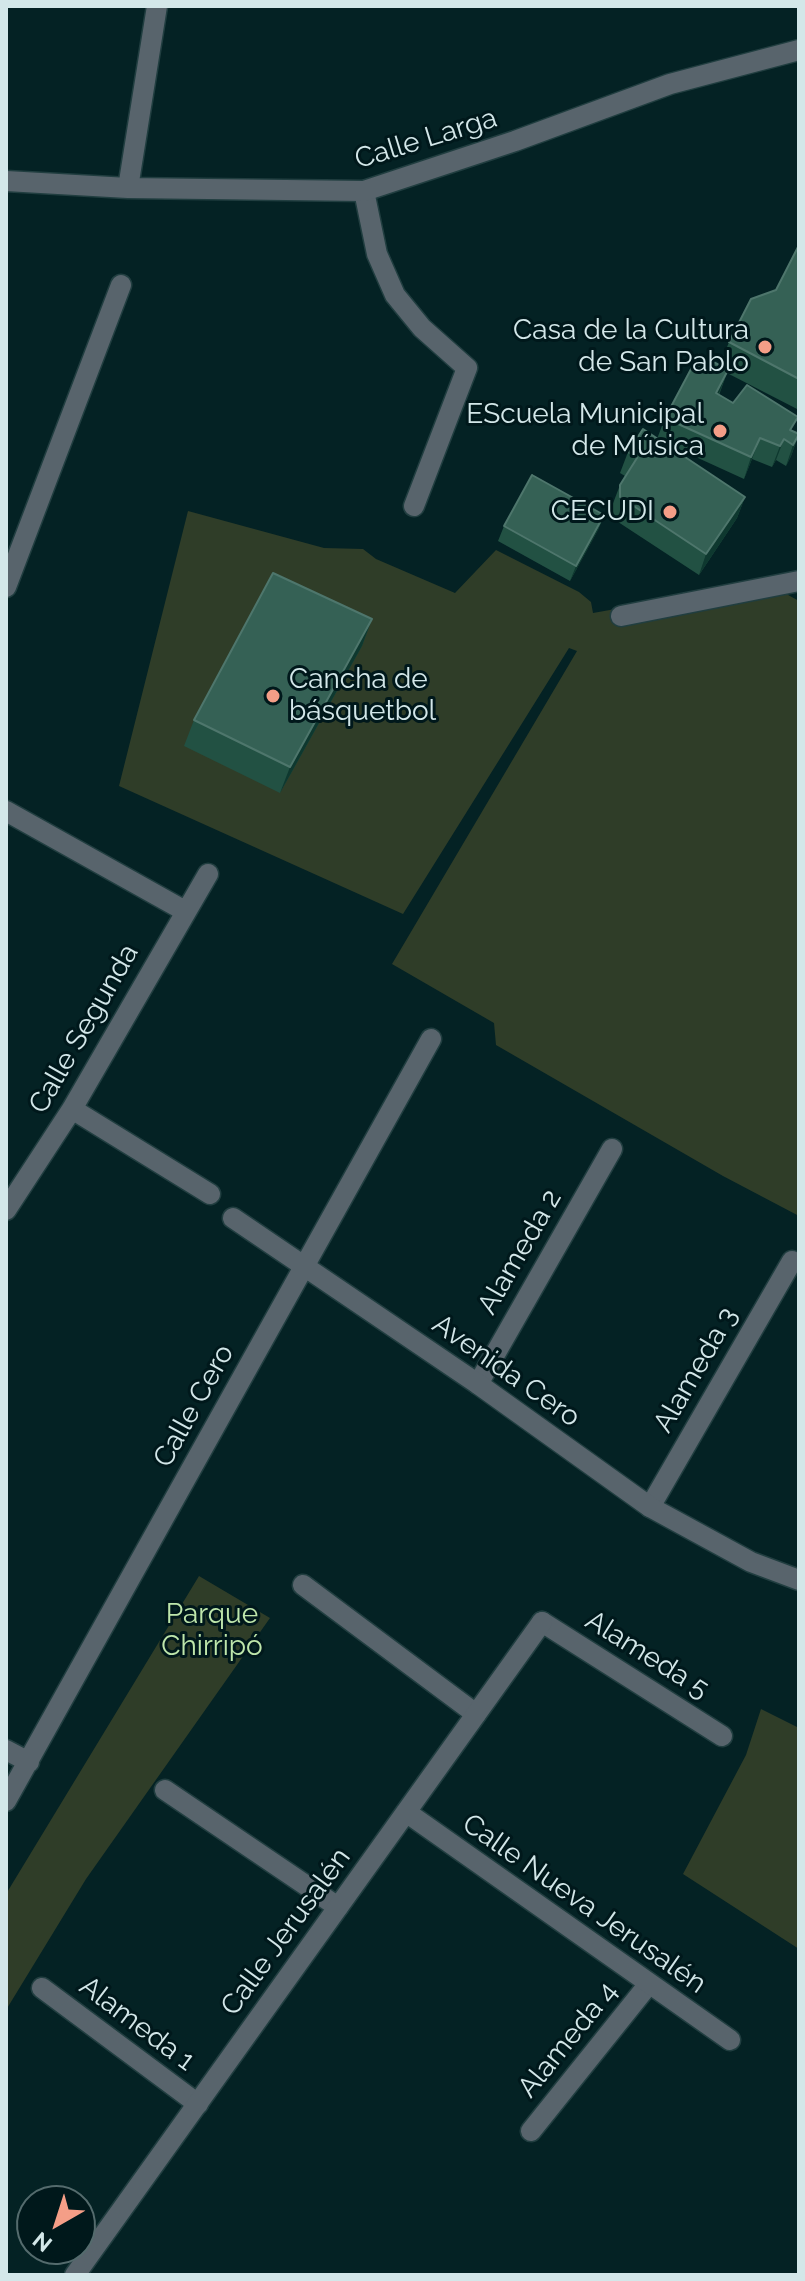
<!DOCTYPE html>
<meta charset="utf-8">
<style>
body{margin:0}
#map{position:relative;width:805px;height:2281px;overflow:hidden;background:#042224;font-family:Raleway,sans-serif}
canvas{display:block}
.frame{position:absolute;inset:0;border:8px solid #d3e7e9;pointer-events:none}
.north{position:absolute;left:16px;top:2185px;width:80px;height:80px;box-sizing:border-box;background:#00181b;border:2px solid #546b6d;border-radius:50%;rotate:219deg;font-size:22px;font-weight:700;line-height:32px;text-align:center;color:#d3e7e9}
.north::after{content:'';display:block;margin:auto;width:28px;height:36px;background:#f49e87;clip-path:polygon(50% 0,100% 100%,50% 72%,0 100%)}
</style>
<div id="map">
<canvas width="805" height="2281"></canvas>
<div class="frame"></div>
<div class="north">N</div>
</div>
<script>
const ctx = document.querySelector('canvas').getContext('2d');
ctx.lineJoin = 'round';
function fillPath(path, color) {
  ctx.fillStyle = color;
  ctx.fill(path, 'evenodd');
}
function toPath(rows) {
  const path = new Path2D();
  for (const r of rows) {
    path.moveTo(r[0], r[1]);
    for (let i = 2; i < r.length; i += 2) path.lineTo(r[i], r[i + 1]);
  }
  return path;
}
function trace(path, color, width, dash) {
  ctx.strokeStyle = color;
  ctx.lineWidth = width;
  ctx.lineCap = dash ? 'butt' : 'round';
  ctx.setLineDash(dash || []);
  ctx.stroke(path);
}
function drawText(font, color, halo, rows, align = 'center') {
  ctx.font = font + ' Raleway,sans-serif';
  ctx.lineWidth = 6;
  ctx.setLineDash([]);
  ctx.textBaseline = 'middle';
  ctx.strokeStyle = halo;
  ctx.fillStyle = color;
  for (const [text, x, y, turn = 0] of rows) {
    ctx.save();
    ctx.translate(x, y);
    ctx.rotate((+turn || 0) * Math.PI / 180);
    ctx.textAlign = isNaN(turn) ? turn : align;
    if (halo) ctx.strokeText(text, 0, 0);
    ctx.fillText(text, 0, 0);
    ctx.restore();
  }
}
const green = toPath([
 [188,511,324,548,363,549,376,559,455,593,496,550,579,592,591,602,593,613,744,586,772,586,799,601,799,1216,723,1176,496,1045,494,1023,392,964,577,651,569,648,403,914,119,786],
 [199,1576,270,1618,86,1879,6,2010,6,1894],
 [761,1709,799,1728,799,1949,683,1874,746,1755]
]);
const service = toPath([
 [364,191,377,254,395,295,422,328,467,368,414,506],
 [478,1384,612,1149],
 [650,1507,792,1261],
 [303,1585,476,1714],
 [542,1622,722,1736],
 [165,1790,338,1907],
 [42,1988,198,2104],
 [531,2131,648,1985]
]);
const minor = toPath([
 [6,181,128,188,364,191,515,141,670,84,799,50],
 [128,188,157,6],
 [6,587,121,285],
 [621,616,799,581],
 [6,811,185,911],
 [72,1109,210,1194],
 [6,1210,72,1109,208,874],
 [233,1218,478,1384,650,1507,751,1562,799,1580],
 [6,1750,29,1762],
 [6,1801,431,1039],
 [406,1812,730,2040],
 [75,2275,542,1622]
]);
const wall = toPath([
 [799,245,799,410,727,373,719,395,733,403,799,434,791,456,786,466,776,460,772,467,752,459,744,479,663,442,745,497,737,518,699,575,612,518,612,506,620,485,625,476,620,473,628,452,657,439,665,418,720,365,729,342,776,290],
 [604,515,598,530,570,581,498,541,504,526],
 [372,619,362,646,280,793,184,746,194,720]
]);
const shadedWall = toPath([
 [728,370,720,391,708,414,716,393],
 [799,434,791,456,786,466,793,445],
 [760,438,752,459,744,479,751,457],
 [784,439,776,460,772,467,780,446],
 [745,497,737,518,699,575,706,554],
 [604,515,598,530,570,581,576,566],
 [372,619,362,646,280,793,290,767]
]);
const building = toPath([
 [799,245,799,379,729,342,751,299,776,290,799,245],
 [699,354,728,370,716,393,733,403,747,385,798,417,790,430,799,434,793,445,784,439,780,446,760,438,751,457,665,418,699,354],
 [643,429,745,497,706,554,620,497,620,485,637,458,628,452,643,429],
 [532,475,604,515,576,566,504,526,532,475],
 [273,573,372,619,290,767,194,720,273,573]
]);
const markers = [
 [765,347,8,"#f49e87"],
 [720,431,8,"#f49e87"],
 [670,512,8,"#f49e87"],
 [273,696,8,"#f49e87"]
];
const streetNames = [
 ["Calle Larga",426,139,-17],
 ["Calle Segunda",84,1029,-60],
 ["Alameda 2",520,1252,-60],
 ["Alameda 3",696,1370,-60],
 ["Avenida Cero",506,1371,35],
 ["Calle Cero",194,1406,-61],
 ["Alameda 5",647,1655,32],
 ["Calle Nueva Jerusalén",584,1904,35],
 ["Calle Jerusalén",286,1932,-54],
 ["Alameda 1",137,2024,37],
 ["Alameda 4",568,2040,-51]
];
const poiNames = [
 ["Casa de la Cultura",749,331],
 ["de San Pablo",749,363],
 ["EScuela Municipal",704,415],
 ["de Música",704,447],
 ["CECUDI",654,512],
 ["Cancha de",289,680,"left"],
 ["básquetbol",289,712,"left"]
];
const parkNames = [
 ["Parque",212,1615],
 ["Chirripó",212,1647]
];
fillPath(green, '#2f3d28');
trace(service, '#213e40', 23);
trace(minor, '#213e40', 23);
trace(service, '#58646c', 20);
trace(minor, '#58646c', 20);
fillPath(wall, '#225143');
fillPath(shadedWall, '#0e382f');
fillPath(building, '#356155');
trace(building, '#4e766c', 2);
for (const [x, y, r, color] of markers) {
  const dot = new Path2D();
  dot.arc(x, y, r, 0, 2 * Math.PI);
  ctx.fillStyle = color;
  ctx.fill(dot);
  trace(dot, '#00181b', 3);
}
drawText('28px', '#d3e7e9', '#00181b', streetNames);
drawText('28px', '#d3e7e9', '#00181b', poiNames, 'right');
drawText('28px', '#bee6ab', '#00181b', parkNames);
</script>
